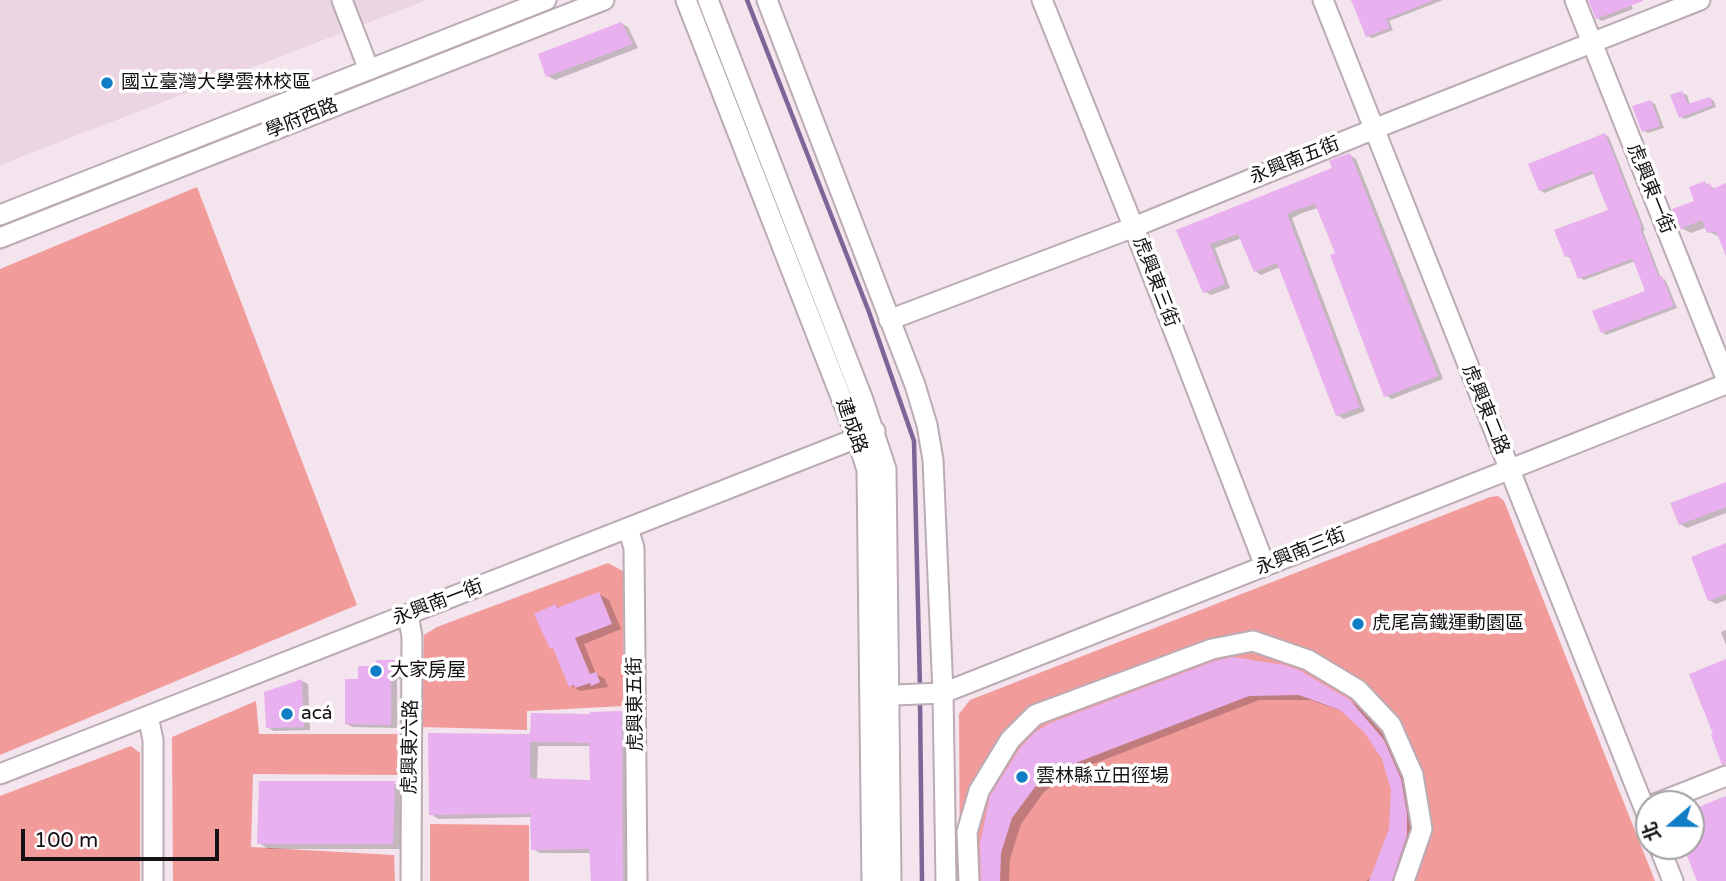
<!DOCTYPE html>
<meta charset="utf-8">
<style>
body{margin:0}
#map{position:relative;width:1726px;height:881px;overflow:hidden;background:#f4e4ed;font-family:"Varela Round","Noto Sans TC",sans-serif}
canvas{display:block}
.north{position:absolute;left:1635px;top:790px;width:70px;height:70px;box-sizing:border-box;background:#fff;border:2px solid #a19fa1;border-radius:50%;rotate:250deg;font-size:19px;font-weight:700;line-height:28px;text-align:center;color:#151013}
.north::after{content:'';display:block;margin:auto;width:24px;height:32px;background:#117dc7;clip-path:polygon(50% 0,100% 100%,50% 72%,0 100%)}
.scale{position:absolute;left:21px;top:829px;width:198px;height:32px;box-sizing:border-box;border:4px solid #151013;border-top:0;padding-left:9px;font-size:21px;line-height:24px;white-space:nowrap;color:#151013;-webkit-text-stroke:5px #fff;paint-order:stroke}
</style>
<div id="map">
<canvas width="1726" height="881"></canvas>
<div class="north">北</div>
<div class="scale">100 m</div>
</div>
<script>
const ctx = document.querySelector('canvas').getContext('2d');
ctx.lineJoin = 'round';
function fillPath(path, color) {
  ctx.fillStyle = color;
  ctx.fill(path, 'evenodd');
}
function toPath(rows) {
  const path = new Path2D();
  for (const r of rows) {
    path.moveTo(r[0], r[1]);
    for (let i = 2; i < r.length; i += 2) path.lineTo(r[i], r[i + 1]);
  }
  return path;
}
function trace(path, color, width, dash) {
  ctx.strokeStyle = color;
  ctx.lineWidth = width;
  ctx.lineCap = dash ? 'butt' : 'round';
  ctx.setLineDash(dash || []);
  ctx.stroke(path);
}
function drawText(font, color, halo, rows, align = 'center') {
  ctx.font = font + ' "Varela Round","Noto Sans TC",sans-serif';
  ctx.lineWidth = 7;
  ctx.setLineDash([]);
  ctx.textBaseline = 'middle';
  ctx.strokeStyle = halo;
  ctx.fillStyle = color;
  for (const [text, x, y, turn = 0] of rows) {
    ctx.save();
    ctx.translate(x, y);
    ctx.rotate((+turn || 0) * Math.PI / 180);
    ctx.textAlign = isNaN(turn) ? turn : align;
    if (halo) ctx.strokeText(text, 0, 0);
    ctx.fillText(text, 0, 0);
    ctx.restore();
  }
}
const built = toPath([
 [0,0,427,0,0,165]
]);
const green = toPath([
 [197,187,357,605,0,755,0,269],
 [1498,496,1504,501,1655,881,960,881,959,714,970,700,1490,497],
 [608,563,623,571,624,706,527,711,527,730,422,727,424,635,437,627],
 [256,701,259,734,397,734,398,775,253,774,251,847,394,855,395,881,173,881,172,737],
 [131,746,140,753,140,881,0,881,0,796],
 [430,824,529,825,529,881,430,881]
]);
const shadow = toPath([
 [1353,0,1443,0,1389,21,1393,30,1372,38,1367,36],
 [1590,0,1629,0,1633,9,1602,21,1597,18],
 [621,23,628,27,638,48,555,80,548,76],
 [1682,93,1687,95,1690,105,1710,98,1714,101,1716,107,1685,119,1681,117],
 [1651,102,1655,104,1664,128,1648,133,1644,131],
 [1605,134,1609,137,1645,230,1643,231,1661,278,1666,281,1677,308,1606,335,1602,332,1648,292,1635,261,1584,280,1580,278,1570,258,1566,256,1610,211,1595,173,1544,193,1540,190],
 [1350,155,1356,159,1443,379,1392,399,1385,395,1337,254,1318,208,1302,213,1292,218,1365,411,1344,419,1337,415,1280,267,1261,275,1255,271,1242,238,1215,248,1230,288,1211,295,1204,291,1178,231,1334,169],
 [1705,183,1716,189,1726,185,1726,247,1720,237,1709,232,1707,227,1691,233,1681,228],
 [1726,483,1726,513,1687,528,1680,524],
 [1726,545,1726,600,1716,604,1709,600],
 [599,594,609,600,621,629,584,644,596,674,605,679,608,687,580,691,571,686,557,651,551,647,556,606,560,609],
 [1726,630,1726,645,1721,632],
 [394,661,400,665,401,679,397,679,397,728,353,727,346,724,360,681],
 [1298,671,1360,707,1394,747,1410,785,1416,820,1403,881,1366,881,1373,876,1390,829,1392,790,1384,758,1366,731,1345,712,1310,700,1259,700,1070,773,1044,792,1021,824,1010,859,1009,881,983,881,992,797],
 [302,681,308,684,310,730,274,731,267,727],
 [622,713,629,717,630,881,592,881,591,853,540,853,533,849,532,817,438,819,431,814,532,736,592,716],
 [538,746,591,746,591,781,537,780],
 [394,783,404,788,402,849,268,849,259,843],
 [1726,799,1726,881,1699,881,1685,846,1691,846,1691,805,1694,804,1701,808]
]);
const stream = toPath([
 [747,0,869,312,914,441,920,688],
 [920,700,922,881]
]);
const building = toPath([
 [1351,0,1432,0,1432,1,1386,19,1390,28,1366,37],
 [1588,0,1643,0,1643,1,1596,19],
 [621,22,633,44,546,77,538,54],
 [1682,91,1688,104,1710,97,1713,105,1679,118,1670,95],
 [1651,100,1660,126,1642,132,1632,106],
 [1605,133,1642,228,1640,228,1659,278,1662,276,1674,306,1601,333,1592,311,1645,291,1636,267,1632,259,1578,279,1569,256,1565,257,1554,230,1608,210,1592,171,1539,191,1528,164],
 [1350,153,1438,376,1384,397,1330,255,1335,253,1315,204,1295,210,1287,214,1360,407,1336,416,1277,263,1254,272,1238,234,1218,241,1210,244,1225,284,1203,293,1176,230,1332,168,1329,161],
 [1705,181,1706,185,1710,183,1712,189,1726,183,1726,256,1716,231,1707,233,1702,220,1680,229,1672,209,1694,201,1689,187],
 [1726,482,1726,507,1679,525,1670,503],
 [1726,543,1726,594,1708,601,1691,557],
 [599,592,612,624,575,638,590,674,596,672,600,682,591,686,590,683,575,688,574,685,569,687,553,648,550,649,534,614,556,604,557,608],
 [1233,657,1284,665,1299,670,1350,700,1384,740,1401,779,1407,814,1407,835,1392,881,1369,881,1389,829,1391,790,1382,759,1364,732,1340,710,1299,695,1249,696,1060,769,1035,787,1012,818,1001,853,1000,881,981,881,980,843,990,796,1020,748,1034,733,1050,723,1215,661],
 [1726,659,1726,764,1722,765,1711,735,1713,734,1689,674],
 [376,660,395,660,395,676,391,676,391,725,345,724,345,679,358,679,358,666,376,666],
 [302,679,304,727,266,728,264,692],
 [622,711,623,881,591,881,589,849,531,850,530,814,429,815,428,733,530,734,531,713,590,714,590,712],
 [530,742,589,743,590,780,530,778],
 [259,781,395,781,393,844,257,844],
 [1726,796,1726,881,1697,881,1683,846,1691,846,1691,810]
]);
const minor = toPath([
 [342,0,369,70],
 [686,0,857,438,867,470,872,881],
 [708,0,863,400,886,469,891,881],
 [767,0,915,385,927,425,933,460,943,693,946,881],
 [1042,0,1138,238,1265,566],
 [1323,0,1649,820],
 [1575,0,1726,378],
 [0,215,546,0],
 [0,238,604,0],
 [889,320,1134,227,1389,123,1700,0],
 [628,528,634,548,637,881],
 [408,614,412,637,411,881],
 [870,693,895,695,943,693,1726,384],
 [148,716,153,740,153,881],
 [0,774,875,431],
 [1655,804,1726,776],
 [1659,846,1673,881],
 [969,881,967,832,979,791,1010,740,1035,715,1212,649,1253,641,1308,660,1358,690,1391,725,1413,775,1422,829,1404,881]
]);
const markers = [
 [107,83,7,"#117dc7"],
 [1358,624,7,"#117dc7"],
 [376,671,7,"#117dc7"],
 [287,714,7,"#117dc7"],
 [1022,777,7,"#117dc7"]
];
const poiNames = [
 ["國立臺灣大學雲林校區",121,83],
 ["虎尾高鐵運動園區",1372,624],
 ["大家房屋",390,671],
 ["acá",301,714],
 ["雲林縣立田徑場",1036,777]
];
const streetNames = [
 ["學府西路",302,119,-22],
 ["永興南五街",1295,161,-22],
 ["虎興東一街",1650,189,68],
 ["虎興東三街",1155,282,69],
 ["虎興東二路",1485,410,68],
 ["建成路",851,426,70],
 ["永興南三街",1301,552,-22],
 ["永興南一街",438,603,-21],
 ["虎興東五街",636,704,-91],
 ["虎興東六路",411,747,-89]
];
fillPath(built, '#ecd5e2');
fillPath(green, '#f19c9b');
fillPath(shadow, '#0003');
trace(stream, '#7c6597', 4.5);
fillPath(building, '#e8b0ef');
trace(minor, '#baabb4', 23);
trace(minor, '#fff', 19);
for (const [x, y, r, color] of markers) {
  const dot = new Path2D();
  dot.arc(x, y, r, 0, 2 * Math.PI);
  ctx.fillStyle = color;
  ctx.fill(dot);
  trace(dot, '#fff', 2.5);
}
drawText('19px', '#151013', '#fff', poiNames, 'left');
drawText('19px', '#151013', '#fff', streetNames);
</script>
